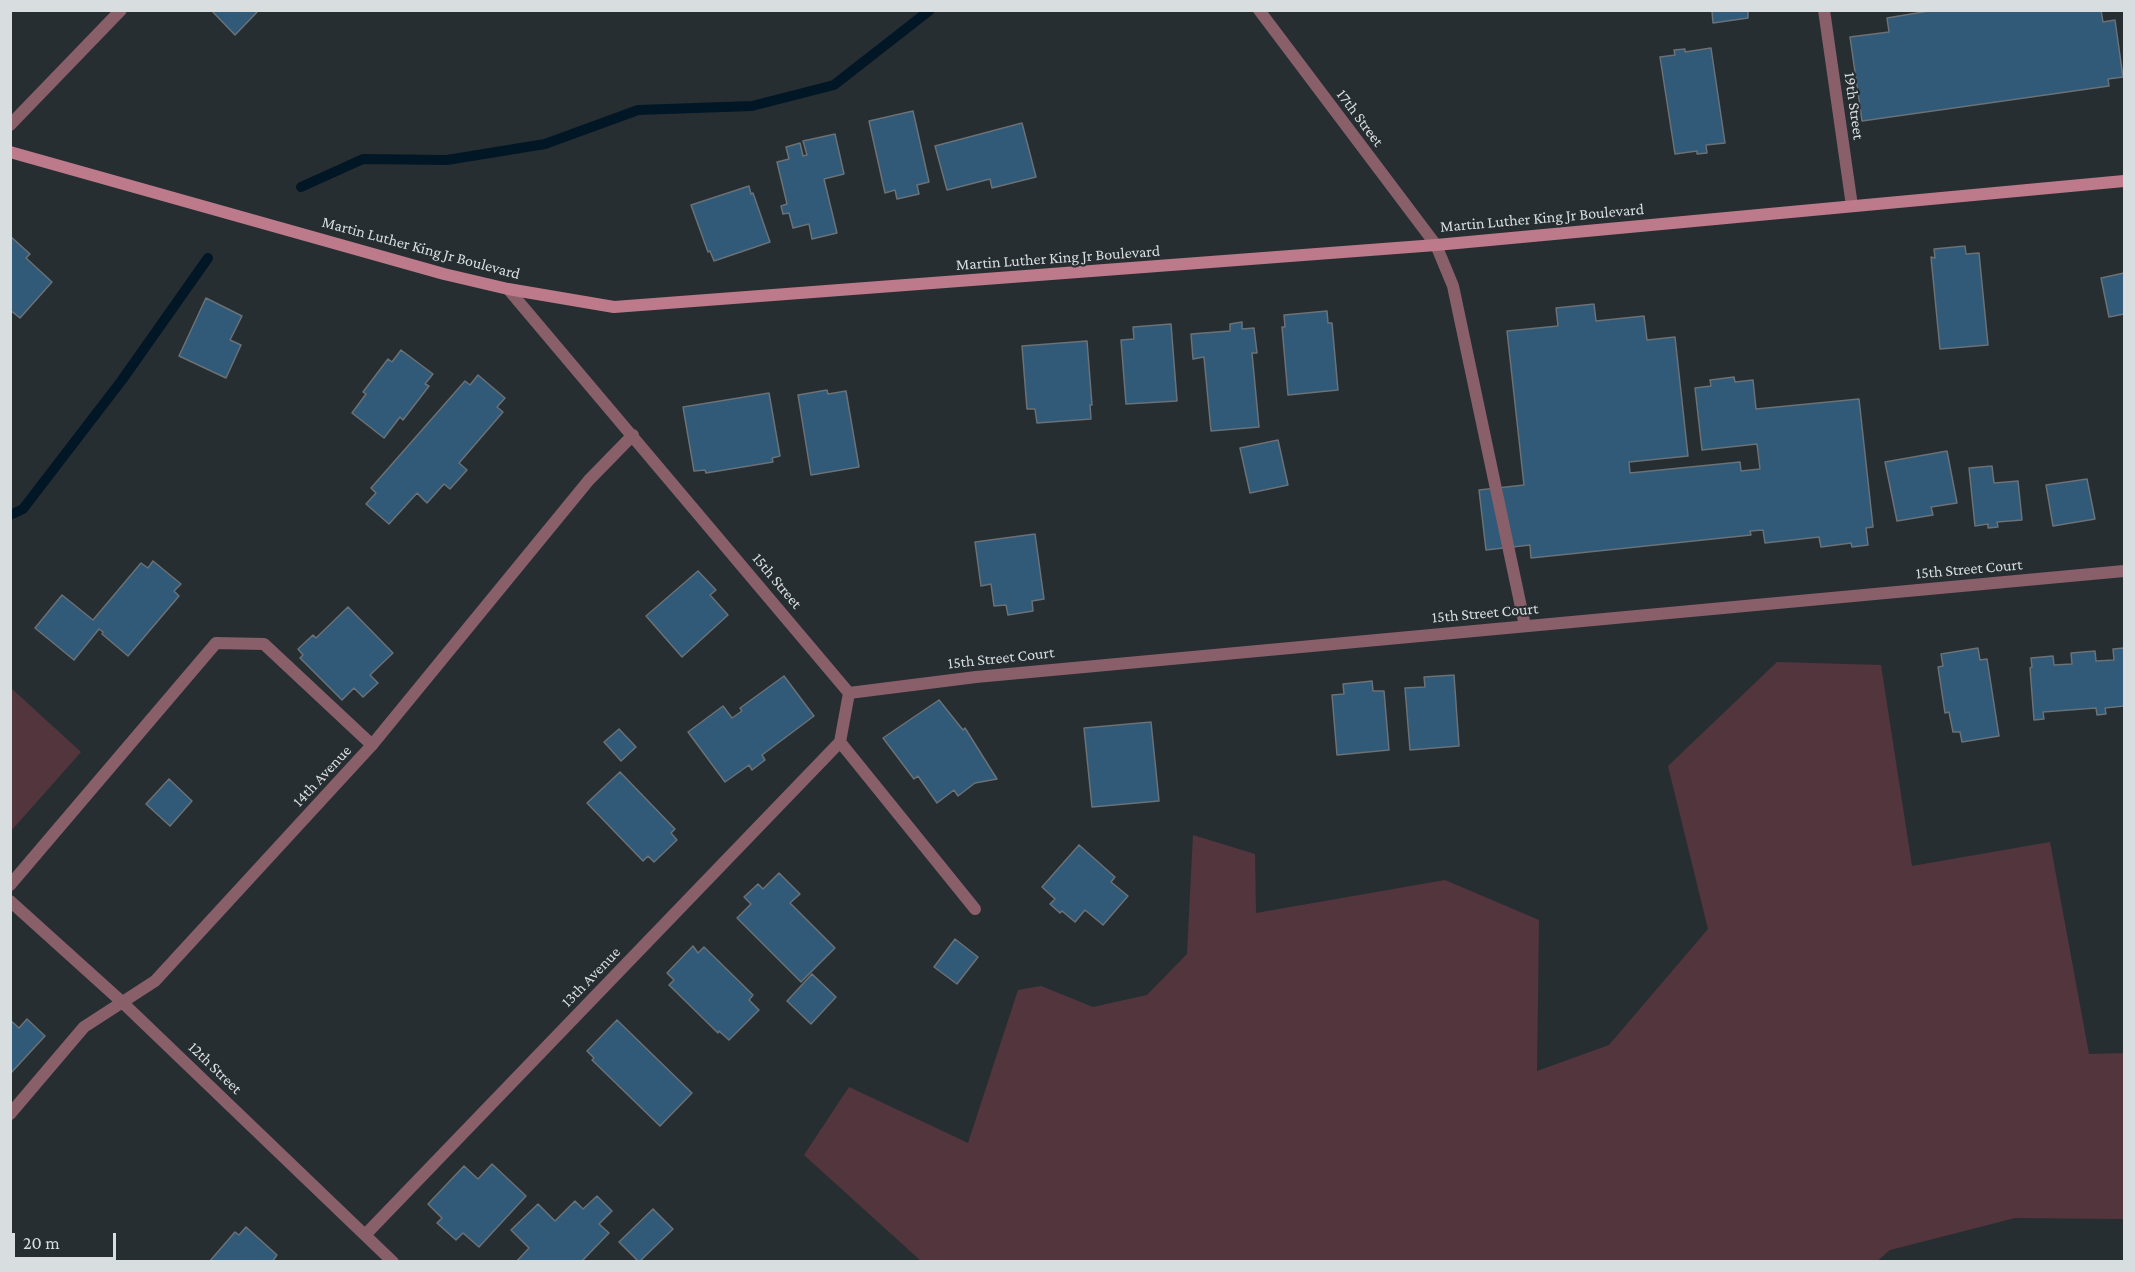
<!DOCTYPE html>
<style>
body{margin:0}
#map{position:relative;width:2135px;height:1272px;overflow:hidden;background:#272e32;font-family:"Crimson Pro",serif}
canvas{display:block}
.frame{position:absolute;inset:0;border:12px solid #d8dde0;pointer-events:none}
.scale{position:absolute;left:12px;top:1233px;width:104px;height:27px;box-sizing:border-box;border:3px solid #d8dde0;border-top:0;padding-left:8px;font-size:18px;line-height:21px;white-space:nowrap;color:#d8dde0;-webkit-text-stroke:4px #272e32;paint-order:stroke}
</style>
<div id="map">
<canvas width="2135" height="1272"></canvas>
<div class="frame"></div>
<div class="scale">20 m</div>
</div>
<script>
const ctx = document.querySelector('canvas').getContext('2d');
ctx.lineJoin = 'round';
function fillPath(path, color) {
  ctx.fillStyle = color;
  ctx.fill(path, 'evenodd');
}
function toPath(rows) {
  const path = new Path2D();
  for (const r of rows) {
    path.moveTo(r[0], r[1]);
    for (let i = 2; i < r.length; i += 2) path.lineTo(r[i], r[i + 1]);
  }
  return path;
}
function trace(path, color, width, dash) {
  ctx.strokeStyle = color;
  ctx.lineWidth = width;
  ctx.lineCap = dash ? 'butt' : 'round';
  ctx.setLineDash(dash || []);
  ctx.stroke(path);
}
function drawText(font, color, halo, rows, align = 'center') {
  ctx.font = font + ' "Crimson Pro",serif';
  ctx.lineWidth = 4.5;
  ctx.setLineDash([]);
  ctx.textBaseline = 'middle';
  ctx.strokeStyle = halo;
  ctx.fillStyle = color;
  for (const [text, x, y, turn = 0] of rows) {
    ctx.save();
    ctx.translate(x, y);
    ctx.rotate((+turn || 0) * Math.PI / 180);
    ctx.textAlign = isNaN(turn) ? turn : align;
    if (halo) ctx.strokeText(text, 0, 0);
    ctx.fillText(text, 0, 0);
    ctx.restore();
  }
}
const green = toPath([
 [1777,662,1881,665,1912,866,2050,842,2089,1054,2124,1053,2124,1219,2015,1218,1890,1250,1876,1262,921,1261,804,1155,849,1087,968,1143,1018,990,1041,986,1093,1007,1147,995,1187,954,1193,835,1255,854,1256,913,1445,880,1539,920,1537,1071,1609,1045,1708,929,1668,766],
 [11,688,81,752,11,831]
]);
const stream = toPath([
 [301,187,363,159,447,160,545,144,638,110,752,106,834,85,930,10],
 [10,515,23,509,122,380,208,258]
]);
const building = toPath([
 [211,10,259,10,235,35,211,10],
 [1709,10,1748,10,1748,18,1713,23,1712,11,1709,10],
 [1935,10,2101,10,2103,22,2115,20,2123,77,2108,79,2109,86,1862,121,1850,37,1889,32,1887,18,1935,10],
 [1711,48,1725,143,1706,145,1707,153,1697,154,1697,151,1675,154,1660,57,1675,55,1674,50,1685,49,1685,52,1711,48],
 [913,111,929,182,917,185,919,194,897,199,895,190,885,193,869,121,913,111],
 [1022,123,1036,177,992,188,990,179,947,190,935,146,1022,123],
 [835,134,844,174,824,179,837,233,812,239,809,224,793,228,789,213,783,214,781,206,787,204,777,162,789,159,786,147,800,143,803,156,807,155,803,141,835,134],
 [749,186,751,194,753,193,770,242,714,261,710,251,708,252,691,205,749,186],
 [10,236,30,254,26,258,52,282,20,318,10,310,10,236],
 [1965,246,1966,254,1979,253,1988,345,1940,349,1931,257,1935,258,1934,249,1965,246],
 [2124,273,2124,314,2109,317,2101,278,2124,273],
 [206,298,242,316,230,340,241,345,226,378,179,356,206,298],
 [1594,304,1596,321,1644,316,1647,340,1675,337,1688,456,1629,462,1630,473,1740,462,1741,471,1760,469,1757,444,1702,450,1695,388,1711,386,1710,380,1734,377,1735,382,1753,380,1756,409,1859,399,1873,527,1866,528,1868,545,1852,547,1851,543,1821,547,1819,537,1765,543,1763,530,1750,531,1751,535,1531,558,1530,545,1486,550,1479,490,1524,485,1507,331,1558,326,1556,308,1594,304],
 [1327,311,1328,323,1332,323,1338,390,1288,395,1282,327,1285,327,1284,315,1327,311],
 [1242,322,1242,329,1254,328,1257,353,1252,353,1259,427,1211,431,1204,357,1193,359,1191,334,1230,331,1230,324,1242,322],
 [1171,324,1177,401,1126,404,1121,340,1134,339,1133,327,1171,324],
 [1087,341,1092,405,1090,405,1091,419,1037,423,1035,409,1027,409,1022,346,1087,341],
 [401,350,433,374,425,384,429,386,403,420,400,417,384,438,352,413,366,394,363,392,388,359,392,362,401,350],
 [478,375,505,398,497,407,503,412,459,463,467,470,450,489,444,484,427,503,417,493,389,524,366,504,376,493,371,488,465,381,470,385,478,375],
 [827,390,828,394,846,391,859,467,811,475,798,395,827,390],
 [769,393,780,456,772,458,773,462,706,473,705,470,694,471,683,407,769,393],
 [1278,440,1288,485,1250,493,1240,448,1278,440],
 [1947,451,1957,503,1931,507,1933,515,1897,521,1885,462,1947,451],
 [1992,466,1994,483,2018,481,2022,520,1997,522,1998,527,1988,528,1988,524,1975,526,1969,468,1992,466],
 [2087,479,2095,519,2053,526,2046,485,2087,479],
 [1035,534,1044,599,1032,601,1033,611,1008,615,1006,605,994,606,991,584,981,586,975,542,1035,534],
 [153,561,181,584,174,591,179,596,128,656,102,634,103,632,99,629,74,660,35,628,62,595,93,620,141,563,148,568,153,561],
 [698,571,716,590,710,595,728,615,682,657,646,616,698,571],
 [348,607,393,653,370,675,378,683,363,697,354,688,342,700,300,658,303,655,298,649,313,635,316,638,348,607],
 [1978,648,1980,660,1987,659,1999,736,1962,742,1960,732,1953,732,1949,712,1945,713,1938,667,1943,666,1941,654,1978,648],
 [2124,648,2124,706,2105,708,2106,714,2097,715,2096,708,2043,712,2044,719,2034,720,2030,668,2032,667,2031,658,2053,656,2054,665,2072,664,2071,653,2095,651,2096,661,2114,660,2113,649,2124,648],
 [1454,675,1459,746,1410,750,1405,688,1425,687,1424,677,1454,675],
 [784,676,814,716,762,755,765,760,752,770,749,765,725,782,688,732,723,706,732,718,742,711,740,708,784,676],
 [1372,681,1373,691,1384,691,1389,750,1337,755,1332,695,1344,694,1343,684,1372,681],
 [939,700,963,730,965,728,997,779,975,783,958,796,954,790,937,803,918,776,914,779,883,738,939,700],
 [1151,722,1159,801,1092,807,1084,728,1151,722],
 [619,729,636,747,621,761,604,742,619,729],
 [620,772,675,829,671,833,677,840,654,862,648,856,643,861,587,803,620,772],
 [169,779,192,801,170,826,146,804,169,779],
 [1079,845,1115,877,1111,882,1128,896,1103,925,1085,910,1075,922,1062,911,1060,913,1050,904,1055,899,1042,887,1079,845],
 [779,873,800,894,790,903,835,948,801,982,737,918,751,904,744,897,758,884,763,889,779,873],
 [955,939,978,957,957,984,934,967,955,939],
 [693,946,698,953,704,947,753,995,749,1000,759,1010,729,1040,719,1031,718,1033,669,985,674,980,667,973,693,946],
 [812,974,836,997,811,1024,787,1001,812,974],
 [27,1019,45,1036,10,1074,10,1020,19,1028,27,1019],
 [617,1020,692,1093,660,1126,592,1060,594,1058,587,1051,617,1020],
 [492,1164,526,1196,479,1247,463,1233,456,1240,437,1223,442,1218,428,1204,464,1166,478,1179,492,1164],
 [597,1196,612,1211,599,1224,609,1233,581,1262,516,1262,529,1248,511,1230,538,1204,555,1221,575,1201,583,1209,597,1196],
 [653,1209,673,1229,639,1262,619,1242,653,1209],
 [246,1227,277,1255,272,1262,209,1262,235,1232,239,1235,246,1227]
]);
const service = toPath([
 [1436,245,1453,286,1525,626],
 [10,885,216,643,264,644,372,745]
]);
const minor = toPath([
 [1259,10,1436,245],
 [1824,10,1852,206],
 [10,125,121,10],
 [508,289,849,693,840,742,975,909],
 [849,693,976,677,2124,571],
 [10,901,122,1002,393,1262],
 [10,1114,84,1027,155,981,372,745,589,480,633,435],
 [366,1234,840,742]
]);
const secondary = toPath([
 [10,152,444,274,508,289,614,307,1436,245,2124,181]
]);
const streetNames = [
 ["19th Street",1854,106,82],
 ["17th Street",1360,118,53],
 ["Martin Luther King Jr Boulevard",1542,218,-5],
 ["Martin Luther King Jr Boulevard",421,248,15],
 ["Martin Luther King Jr Boulevard",1058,258,-4],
 ["15th Street Court",1969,569,-5],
 ["15th Street",777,581,50],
 ["15th Street Court",1485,613,-5],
 ["15th Street Court",1001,658,-6],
 ["14th Avenue",322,776,-47],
 ["13th Avenue",591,977,-46],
 ["12th Street",215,1068,44]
];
fillPath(green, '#53363d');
trace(stream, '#021725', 10);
fillPath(building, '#305a77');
trace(building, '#6a7177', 1.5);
trace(service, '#895f69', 12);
trace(minor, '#895f69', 12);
trace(secondary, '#bd7a8b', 12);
drawText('16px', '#d8dde0', '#272e32', streetNames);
</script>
